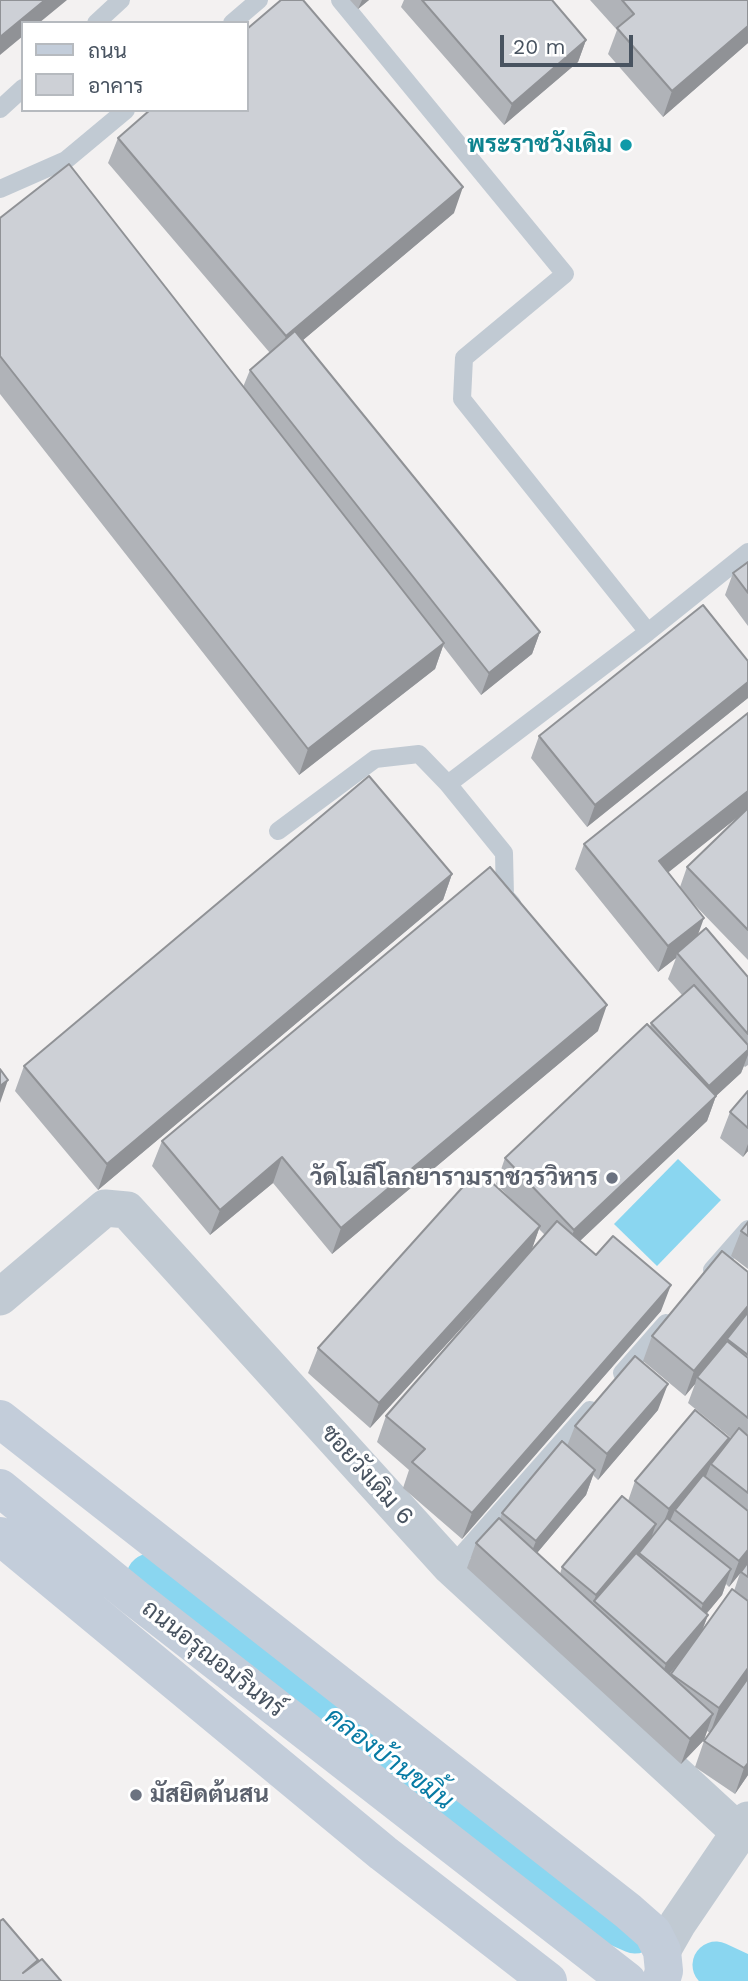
<!DOCTYPE html>
<meta charset="utf-8">
<style>
body{margin:0}
#map{position:relative;width:748px;height:1981px;overflow:hidden;background:#f3f1f1;font-family:"Work Sans",Sarabun,sans-serif}
canvas{display:block}
.legend{position:absolute;left:21px;top:21px;width:228px;height:91px;box-sizing:border-box;background:#fff;border:2px solid #b6babf;margin:0;padding:9px 12px;list-style:none;font-size:21px;color:#485360}
.legend li{display:flex;align-items:center;gap:14px;height:35px}
.legend b{width:35px;border:2px solid #b6babf}
.scale{position:absolute;left:500px;top:35px;width:133px;height:32px;box-sizing:border-box;border:4px solid #485360;border-top:0;padding-left:9px;font-size:21px;line-height:24px;white-space:nowrap;color:#485360;-webkit-text-stroke:5px #fff;paint-order:stroke}
</style>
<div id="map">
<canvas width="748" height="1981"></canvas>
<ul class="legend">
<li><b style="height:9px;background:#c3cdda"></b>ถนน</li>
<li><b style="height:19px;background:#cdd0d6"></b>อาคาร</li>
</ul>
<div class="scale">20 m</div>
</div>
<script>
const ctx = document.querySelector('canvas').getContext('2d');
ctx.lineJoin = 'round';
function fillPath(path, color) {
  ctx.fillStyle = color;
  ctx.fill(path, 'evenodd');
}
function toPath(rows) {
  const path = new Path2D();
  for (const r of rows) {
    path.moveTo(r[0], r[1]);
    for (let i = 2; i < r.length; i += 2) path.lineTo(r[i], r[i + 1]);
  }
  return path;
}
function trace(path, color, width, dash) {
  ctx.strokeStyle = color;
  ctx.lineWidth = width;
  ctx.lineCap = dash ? 'butt' : 'round';
  ctx.setLineDash(dash || []);
  ctx.stroke(path);
}
function drawText(font, color, halo, rows, align = 'center') {
  ctx.font = font + ' "Work Sans",Sarabun,sans-serif';
  ctx.lineWidth = 6;
  ctx.setLineDash([]);
  ctx.textBaseline = 'middle';
  ctx.strokeStyle = halo;
  ctx.fillStyle = color;
  for (const [text, x, y, turn = 0] of rows) {
    ctx.save();
    ctx.translate(x, y);
    ctx.rotate((+turn || 0) * Math.PI / 180);
    ctx.textAlign = isNaN(turn) ? turn : align;
    if (halo) ctx.strokeText(text, 0, 0);
    ctx.fillText(text, 0, 0);
    ctx.restore();
  }
}
const water = toPath([
 [678,1159,721,1200,657,1266,614,1224]
]);
const canal = toPath([
 [150,1577,587,1909,635,1930],
 [716,1965,748,1980]
]);
const service = toPath([
 [340,0,565,274,464,358,462,399,648,632],
 [96,23,121,0],
 [232,23,259,0],
 [0,109,23,88],
 [0,189,66,160,126,110],
 [448,784,504,853,505,896,512,904],
 [278,831,375,759,419,754,448,784,648,632,748,552],
 [712,1270,748,1229],
 [622,1373,666,1323],
 [451,1567,590,1410]
]);
const minor = toPath([
 [0,1297,105,1208,127,1210,451,1567,740,1833],
 [662,1951,678,1923,748,1820]
]);
const secondary = toPath([
 [0,1419,628,1911,653,1933,662,1951,664,1971,661,1981],
 [0,1488,135,1598,627,1981],
 [0,1536,383,1853,548,1981]
]);
const wall = toPath([
 [350,0,369,0,358,9],
 [404,0,552,0,586,40,578,62,504,125,401,7],
 [590,0,748,0,748,43,663,117,608,54,617,30],
 [118,138,454,213,303,340,540,632,532,654,481,695,443,646,435,669,299,775,0,394,0,218,243,387,250,370,270,353,108,163],
 [748,562,748,626,725,595,733,573],
 [748,661,748,698,587,827,531,758,539,736],
 [748,713,748,960,690,900,698,936,748,977,748,1065,745,1067,744,1066,741,1073,716,1096,707,1121,580,1241,661,1311,462,1539,403,1488,409,1470,377,1442,386,1416,511,1273,370,1428,308,1373,318,1348,517,1205,496,1184,505,1158,650,1027,651,1023,682,995,668,979,676,958,658,972,575,869,584,844],
 [744,812,687,867,680,887,668,872],
 [539,1229,545,1235,531,1250],
 [452,874,443,900,98,1190,15,1091,24,1066],
 [598,1031,332,1254,273,1183,210,1235,152,1166,162,1141],
 [748,1091,748,1151,743,1157,720,1138,730,1112],
 [748,1222,748,1269,731,1256,741,1231],
 [748,1272,748,1775,735,1794,695,1767,704,1741,710,1733,707,1731,704,1740,681,1764,467,1568,476,1543,500,1519,502,1513,567,1446,575,1426,658,1410,598,1480,593,1475,586,1495,537,1553,560,1574,562,1567,628,1501,635,1481,729,1438,726,1444,731,1438,688,1403,695,1384,685,1396,643,1361,652,1336],
 [740,1573,734,1591,702,1631,708,1615,706,1614,722,1595,726,1584,729,1587]
]);
const shadedWall = toPath([
 [45,0,67,0,39,23,23,23,23,36,0,55,0,37],
 [362,0,369,0,358,9],
 [748,26,748,43,663,117,672,91],
 [586,40,578,62,504,125,512,104],
 [463,187,454,213,277,362,286,336],
 [540,632,532,654,481,695,489,673],
 [444,643,435,669,299,775,308,749],
 [748,682,748,698,587,827,595,805],
 [748,791,748,809,650,887,659,861],
 [452,874,443,900,98,1190,107,1164],
 [704,918,695,943,677,953,676,958,658,972,668,946],
 [607,1005,598,1031,332,1254,341,1228],
 [748,1050,748,1055,741,1073,716,1096,707,1121,565,1255,574,1230,700,1111,709,1086],
 [8,1080,0,1103,0,1086],
 [748,1144,748,1151,743,1157],
 [282,1157,273,1183,210,1235,220,1210],
 [540,1226,531,1252,370,1428,379,1403],
 [671,1285,661,1311,462,1539,472,1513],
 [748,1306,748,1320,727,1339,723,1350,697,1377,695,1384,685,1396,694,1371],
 [668,1384,658,1410,598,1480,607,1454],
 [729,1438,719,1463,711,1464,704,1481,675,1510,670,1521,659,1534,669,1509],
 [595,1470,586,1495,526,1566,536,1541],
 [656,1524,647,1550,639,1553,635,1564,594,1601,596,1595],
 [748,1550,748,1564,729,1587,739,1561],
 [731,1569,722,1595,693,1630,703,1604],
 [708,1615,698,1641,656,1689,666,1664],
 [748,1668,748,1680,710,1734,719,1708],
 [713,1714,704,1740,681,1764,690,1739],
 [748,1763,748,1775,735,1794,744,1768]
]);
const building = toPath([
 [0,0,45,0,0,37,0,0],
 [281,0,303,0,463,187,286,336,118,138,150,110,247,110,247,29,281,0],
 [422,0,552,0,586,40,512,104,422,0],
 [622,0,748,0,748,26,672,91,617,28,634,14,622,0],
 [69,164,444,643,308,749,0,356,0,218,69,164],
 [295,331,540,632,489,673,250,370,295,331],
 [748,562,748,593,733,573,748,562],
 [703,605,748,661,748,682,595,805,539,736,703,605],
 [748,713,748,791,659,861,704,918,668,946,584,844,748,713],
 [369,776,452,874,107,1164,24,1066,369,776],
 [748,808,748,930,687,867,748,808],
 [490,867,607,1005,341,1228,282,1157,220,1210,162,1141,490,867],
 [706,928,748,977,748,1034,677,953,706,928],
 [694,985,748,1045,748,1050,709,1086,651,1023,694,985],
 [647,1024,716,1096,574,1230,505,1158,647,1024],
 [0,1069,8,1080,0,1086,0,1069],
 [748,1091,748,1128,730,1112,748,1091],
 [478,1170,540,1226,379,1403,318,1348,478,1170],
 [557,1221,596,1255,613,1236,671,1285,472,1513,412,1462,425,1449,386,1416,557,1221],
 [748,1222,748,1236,741,1231,748,1222],
 [722,1251,748,1272,748,1306,694,1371,652,1336,722,1251],
 [748,1312,748,1355,727,1339,748,1312],
 [727,1341,748,1358,748,1418,697,1377,727,1341],
 [635,1356,668,1384,607,1454,575,1426,635,1356],
 [695,1410,729,1438,669,1509,635,1481,695,1410],
 [739,1428,748,1436,748,1493,711,1464,739,1428],
 [562,1441,595,1470,536,1541,502,1513,562,1441],
 [703,1475,748,1511,748,1550,739,1561,675,1510,703,1475],
 [622,1496,656,1524,596,1595,562,1567,622,1496],
 [499,1518,713,1714,690,1739,476,1543,499,1518],
 [667,1518,731,1569,703,1604,639,1553,667,1518],
 [636,1553,708,1615,666,1664,594,1601,636,1553],
 [748,1562,748,1577,741,1572,748,1562],
 [732,1589,748,1601,748,1668,719,1708,671,1674,732,1589],
 [748,1678,748,1763,744,1768,704,1741,748,1678],
 [3,1919,38,1960,23,1973,42,1959,61,1981,0,1981,0,1921,3,1919]
]);
const markers = [
 [626,145,7,"#0f9aa8"],
 [612,1178,7,"#6b7280"],
 [136,1795,7,"#6b7280"]
];
const cultureNames = [
 ["พระราชวังเดิม",612,145]
];
const worshipNames = [
 ["วัดโมลีโลกยารามราชวรวิหาร",598,1178],
 ["มัสยิดต้นสน",150,1795,"left"]
];
const streetNames = [
 ["ซอยวังเดิม 6",367,1475,48],
 ["ถนนอรุณอมรินทร์",213,1659,38]
];
const waterNames = [
 ["คลองบ้านขมิ้น",389,1759,37]
];
fillPath(water, '#8ad6f0');
trace(canal, '#8ad6f0', 47);
trace(service, '#c1cad3', 18);
trace(minor, '#c1cad3', 37);
trace(secondary, '#c3cdda', 38);
fillPath(wall, '#b0b3b8');
fillPath(shadedWall, '#909296');
fillPath(building, '#cdd0d6');
trace(building, '#909296', 2);
for (const [x, y, r, color] of markers) {
  const dot = new Path2D();
  dot.arc(x, y, r, 0, 2 * Math.PI);
  ctx.fillStyle = color;
  ctx.fill(dot);
  trace(dot, '#fff', 2.5);
}
drawText('bold 24px', '#0d838f', '#fff', cultureNames, 'right');
drawText('bold 24px', '#5b616d', '#fff', worshipNames, 'right');
drawText('24px', '#485360', '#fff', streetNames);
drawText('italic 26px', '#077ba4', '#fff', waterNames);
</script>
